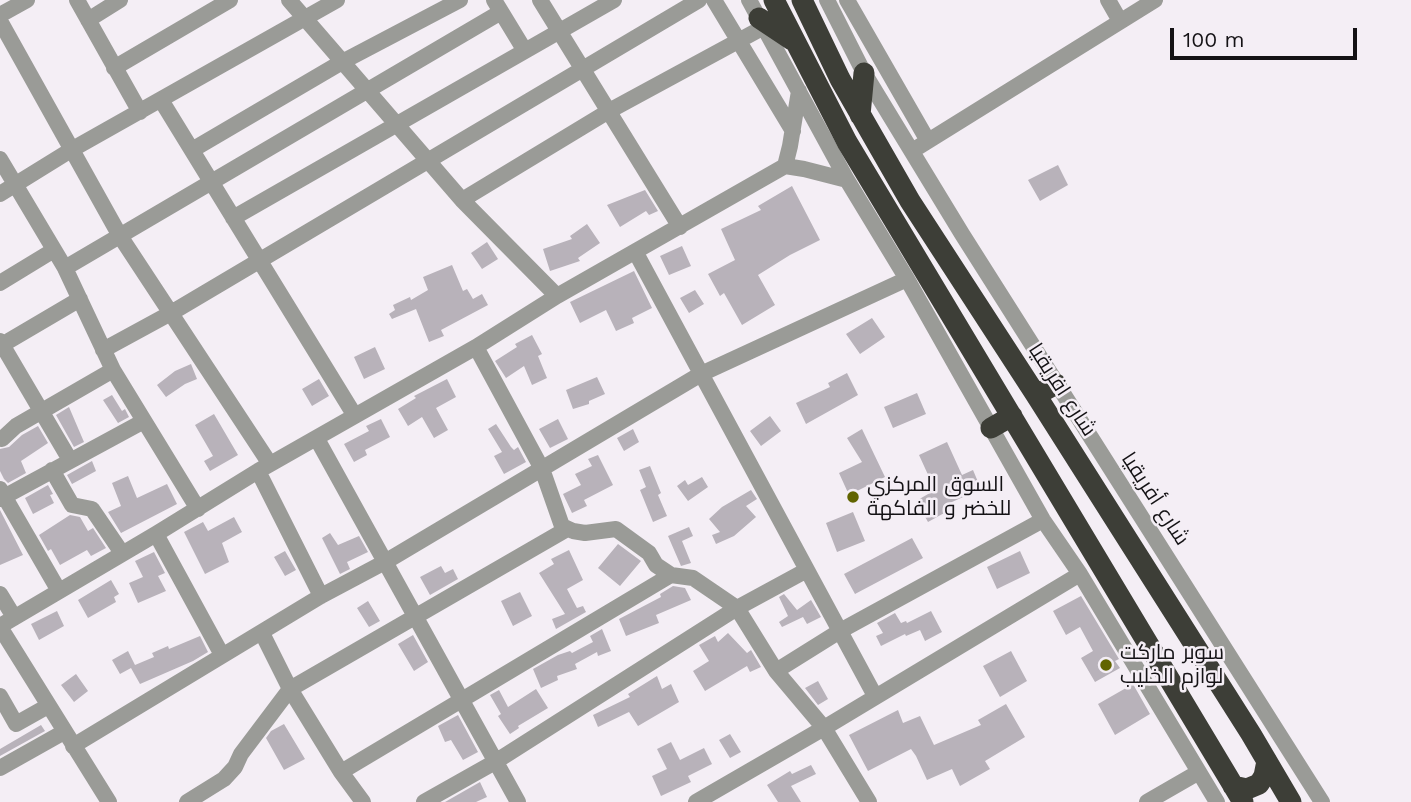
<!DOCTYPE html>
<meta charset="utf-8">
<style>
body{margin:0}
#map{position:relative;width:1411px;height:802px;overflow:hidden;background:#f4eef5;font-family:"Work Sans",sans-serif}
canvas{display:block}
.scale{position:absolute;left:1170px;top:28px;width:187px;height:32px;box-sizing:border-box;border:4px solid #141215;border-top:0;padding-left:9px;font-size:21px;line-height:24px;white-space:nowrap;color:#141215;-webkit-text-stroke:5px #f4eef5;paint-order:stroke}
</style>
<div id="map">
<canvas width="1411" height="802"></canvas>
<div class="scale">100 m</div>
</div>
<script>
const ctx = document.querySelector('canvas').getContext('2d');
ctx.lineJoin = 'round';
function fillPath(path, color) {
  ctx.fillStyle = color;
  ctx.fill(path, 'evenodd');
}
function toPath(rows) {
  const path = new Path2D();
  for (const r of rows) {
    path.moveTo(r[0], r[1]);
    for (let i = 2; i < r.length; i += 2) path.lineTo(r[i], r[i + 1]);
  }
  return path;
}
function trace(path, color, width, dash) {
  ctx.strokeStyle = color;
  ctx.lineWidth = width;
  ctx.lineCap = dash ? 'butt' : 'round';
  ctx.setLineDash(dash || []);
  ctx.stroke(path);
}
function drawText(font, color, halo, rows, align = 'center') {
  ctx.font = font + ' "Work Sans",Cairo,sans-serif';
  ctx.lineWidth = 5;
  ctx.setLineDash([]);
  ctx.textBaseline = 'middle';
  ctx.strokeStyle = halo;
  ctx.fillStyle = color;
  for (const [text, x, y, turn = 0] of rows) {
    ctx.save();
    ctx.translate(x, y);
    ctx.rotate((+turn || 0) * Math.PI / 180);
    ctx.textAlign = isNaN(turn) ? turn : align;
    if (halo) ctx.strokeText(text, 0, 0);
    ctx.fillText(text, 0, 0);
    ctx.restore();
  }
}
const building = toPath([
 [1058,165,1068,185,1040,201,1028,180],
 [792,186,820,240,790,255,758,275,775,305,742,325,724,293,720,296,708,274,735,260,721,229,761,210,758,206],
 [645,190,658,211,649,215,646,211,620,227,607,205],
 [587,224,600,243,578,258,580,261,550,271,543,249,572,239,570,236],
 [487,242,498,259,482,269,471,253],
 [682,246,691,266,669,275,660,256],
 [452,265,463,291,467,289,473,299,482,294,488,305,441,330,444,336,429,342,416,309,392,319,389,314,395,310,393,305,410,297,411,300,428,290,423,277],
 [634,271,652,308,632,318,634,323,616,331,606,310,580,323,570,302],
 [695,290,704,304,689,313,680,298],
 [872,318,885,337,860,354,846,334],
 [532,335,542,354,538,356,547,378,532,385,524,366,506,378,495,361,517,347,515,344],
 [375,347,385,369,364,379,354,357],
 [191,364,197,379,185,384,166,397,157,385,175,371],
 [847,373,858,395,806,424,796,403,830,387,828,383],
 [597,377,605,394,589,401,589,404,573,409,566,390],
 [319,379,329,396,312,406,302,389],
 [447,379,456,397,436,408,448,430,434,438,422,417,408,426,398,409,416,398,414,396],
 [917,393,926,414,893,428,884,407],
 [112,395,122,411,125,409,129,417,118,423,103,400],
 [69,407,84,442,74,447,56,415],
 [214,414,238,455,210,471,204,461,213,456,195,425],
 [770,416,781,431,761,446,750,431],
 [381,419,390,437,365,450,367,455,354,462,344,444,369,431,366,426],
 [558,419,568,439,550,448,539,429],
 [496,424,511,447,514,450,518,447,526,462,504,474,494,456,502,452,488,429],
 [38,426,48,443,21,461,26,473,8,483,4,479,0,471,0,449,9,447,22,435],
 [633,429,639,442,624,451,617,438],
 [862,429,885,477,849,495,839,473,862,462,847,438],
 [947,442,962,475,973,470,981,489,943,506,946,512,928,522,916,501,935,490,919,455],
 [598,455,613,485,584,500,587,506,572,513,563,494,581,485,575,474,592,466,588,459],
 [92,461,96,471,72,484,67,475],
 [650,466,661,493,658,495,667,516,653,522,640,490,646,487,639,470],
 [128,476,137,498,167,484,177,504,121,533,108,512,121,506,112,483],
 [702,477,708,487,688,501,677,486,685,480,688,485],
 [48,485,53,494,50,495,54,503,33,514,25,498],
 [751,490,757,499,746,506,756,517,734,536,716,544,712,535,720,532,709,519,722,507],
 [0,510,23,555,0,565],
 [853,512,865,541,837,552,826,523],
 [70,515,80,517,88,531,93,528,106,548,91,556,87,550,60,565,51,549,48,551,39,535],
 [234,517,242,532,222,543,229,562,205,574,184,532,203,522,208,531],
 [689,527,693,536,682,541,691,563,681,566,668,536],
 [330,533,338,545,359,536,368,552,347,562,350,569,340,574,322,538],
 [912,538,923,558,855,594,844,574],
 [618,544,641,561,620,586,598,568],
 [569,550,583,580,567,589,577,608,583,606,586,612,556,629,552,619,565,614,539,573,554,564,551,559],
 [285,551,296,570,285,576,274,557],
 [1020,551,1030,573,997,589,987,567],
 [154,552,165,573,158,576,166,591,138,603,129,583,143,577,135,561],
 [441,566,445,573,453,569,458,579,430,595,420,577],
 [111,580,119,594,114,597,116,602,88,618,78,600],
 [673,586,685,588,691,600,656,615,659,623,626,636,619,619,661,597,660,594],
 [520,592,532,616,513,626,501,601],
 [784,594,797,610,811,600,821,617,807,624,803,617,782,627,779,622,788,616,779,597],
 [1081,596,1119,659,1115,661,1120,668,1095,682,1081,658,1093,651,1080,627,1066,635,1053,611],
 [368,601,380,621,369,627,357,608],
 [57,611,64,626,39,640,31,624],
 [931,611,942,632,925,641,920,630,906,636,905,634,881,646,876,636,883,633,877,623,895,613,901,623,906,621,907,623],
 [602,629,611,651,598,656,597,652,575,664,577,669,557,676,558,680,541,688,533,669,558,655,570,651,572,653,593,642,590,636],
 [728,633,747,653,751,650,761,667,750,672,747,666,705,691,693,671,709,661,699,645,715,636,718,642],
 [413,635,428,662,414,671,398,644],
 [200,636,208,652,193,661,140,684,131,668,120,674,112,660,128,651,135,665,154,657,152,653,168,646,169,649],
 [1011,651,1027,681,1000,697,983,666],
 [76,674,88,691,74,702,61,685],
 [657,676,662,689,671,684,679,702,638,726,629,712,598,727,593,715,630,697,628,694],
 [818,681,828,699,818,705,805,688],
 [1133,684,1150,714,1115,735,1098,704],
 [536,689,548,708,518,726,519,728,510,734,498,716,501,714,490,695,499,690,508,707],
 [1006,704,1025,737,985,761,990,769,960,786,952,769,927,780,916,756,911,749,868,771,849,735,898,710,903,723,920,716,934,745,981,725,978,720],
 [458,715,478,752,463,760,451,740,445,742,438,726],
 [284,724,305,759,284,770,266,738,271,731],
 [41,725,45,731,0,756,0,749],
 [730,734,741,752,730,758,719,740],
 [671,742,680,760,704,748,712,764,688,776,691,782,661,796,652,776,667,769,657,749],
 [811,765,816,774,791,786,801,802,778,802,767,785,790,771,792,774],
 [480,782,487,797,476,802,445,802]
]);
const minor = toPath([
 [77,0,140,112],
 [289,0,462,200,557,296],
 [494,0,525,51],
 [540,0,680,227],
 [714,0,793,131],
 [749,0,847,180,907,279,1043,520,1080,574,1217,802],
 [827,0,864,73,962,234,1322,802],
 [847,0,928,141],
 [1108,0,1120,21],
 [0,15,27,0],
 [88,20,120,0],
 [0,21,120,236,270,464],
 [114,68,230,0],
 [161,100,355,416],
 [192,150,342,62,460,0],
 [912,151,1155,0],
 [0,159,65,268,113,370,198,509],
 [785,166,790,146,799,91],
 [0,194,71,150,337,0],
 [462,200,609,111,764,27],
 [233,218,614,0],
 [636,253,875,696],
 [65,268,501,12],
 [0,283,54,250],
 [0,341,70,460],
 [0,346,80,299],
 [476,347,542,469,562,526,573,531,585,533,616,529,649,553,656,565,671,575,693,578,737,608,776,671,824,728,869,802],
 [103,350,171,313,699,0],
 [2,439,16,426,113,370],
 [317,439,518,802],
 [52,470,72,505,92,509,122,553],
 [258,471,321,596],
 [0,489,59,591],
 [0,499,144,421],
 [156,534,222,655],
 [0,594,14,617],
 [0,626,156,534,258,471,476,347,557,296,785,166,804,169,847,180],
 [0,627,109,802],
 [262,633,290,689,341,772,363,802],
 [776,671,840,631,1043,520],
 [0,696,16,724,48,706],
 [73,746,321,596,385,562,701,374,907,279],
 [0,768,64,732],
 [341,772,671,575],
 [187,802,224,779,235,767,241,754,290,689,567,529],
 [424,802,495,762,737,608,807,570],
 [696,802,824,728,1080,574],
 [1147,802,1199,772]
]);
const highway = toPath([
 [774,0,847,142,1243,802],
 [802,0,840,79,910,201,1036,395,1251,734,1291,802],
 [759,18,792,40],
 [860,115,864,73],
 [1036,395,1056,384],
 [991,428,1012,416],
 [1233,786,1247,789,1259,784,1264,776,1267,761]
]);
const markers = [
 [853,497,7,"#616400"],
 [1106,665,7,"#616400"]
];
const streetNames = [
 ["شارع افريقيا",1062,390,57],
 ["شارع أفريقيا",1155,499,57]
];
const poiNames = [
 ["السوق المركزي",867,485],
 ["للخضر و الفاكهة",867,509],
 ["سوبر ماركت",1120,653],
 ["لوازم الخليب",1120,677]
];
fillPath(building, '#b8b2ba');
trace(minor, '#9a9b97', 16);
trace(highway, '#3d3e37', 21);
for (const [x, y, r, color] of markers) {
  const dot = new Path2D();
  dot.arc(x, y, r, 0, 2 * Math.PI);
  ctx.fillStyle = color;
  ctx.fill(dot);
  trace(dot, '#f4eef5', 2.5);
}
drawText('21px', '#141215', '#f4eef5', streetNames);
drawText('21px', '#141215', '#f4eef5', poiNames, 'left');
</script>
